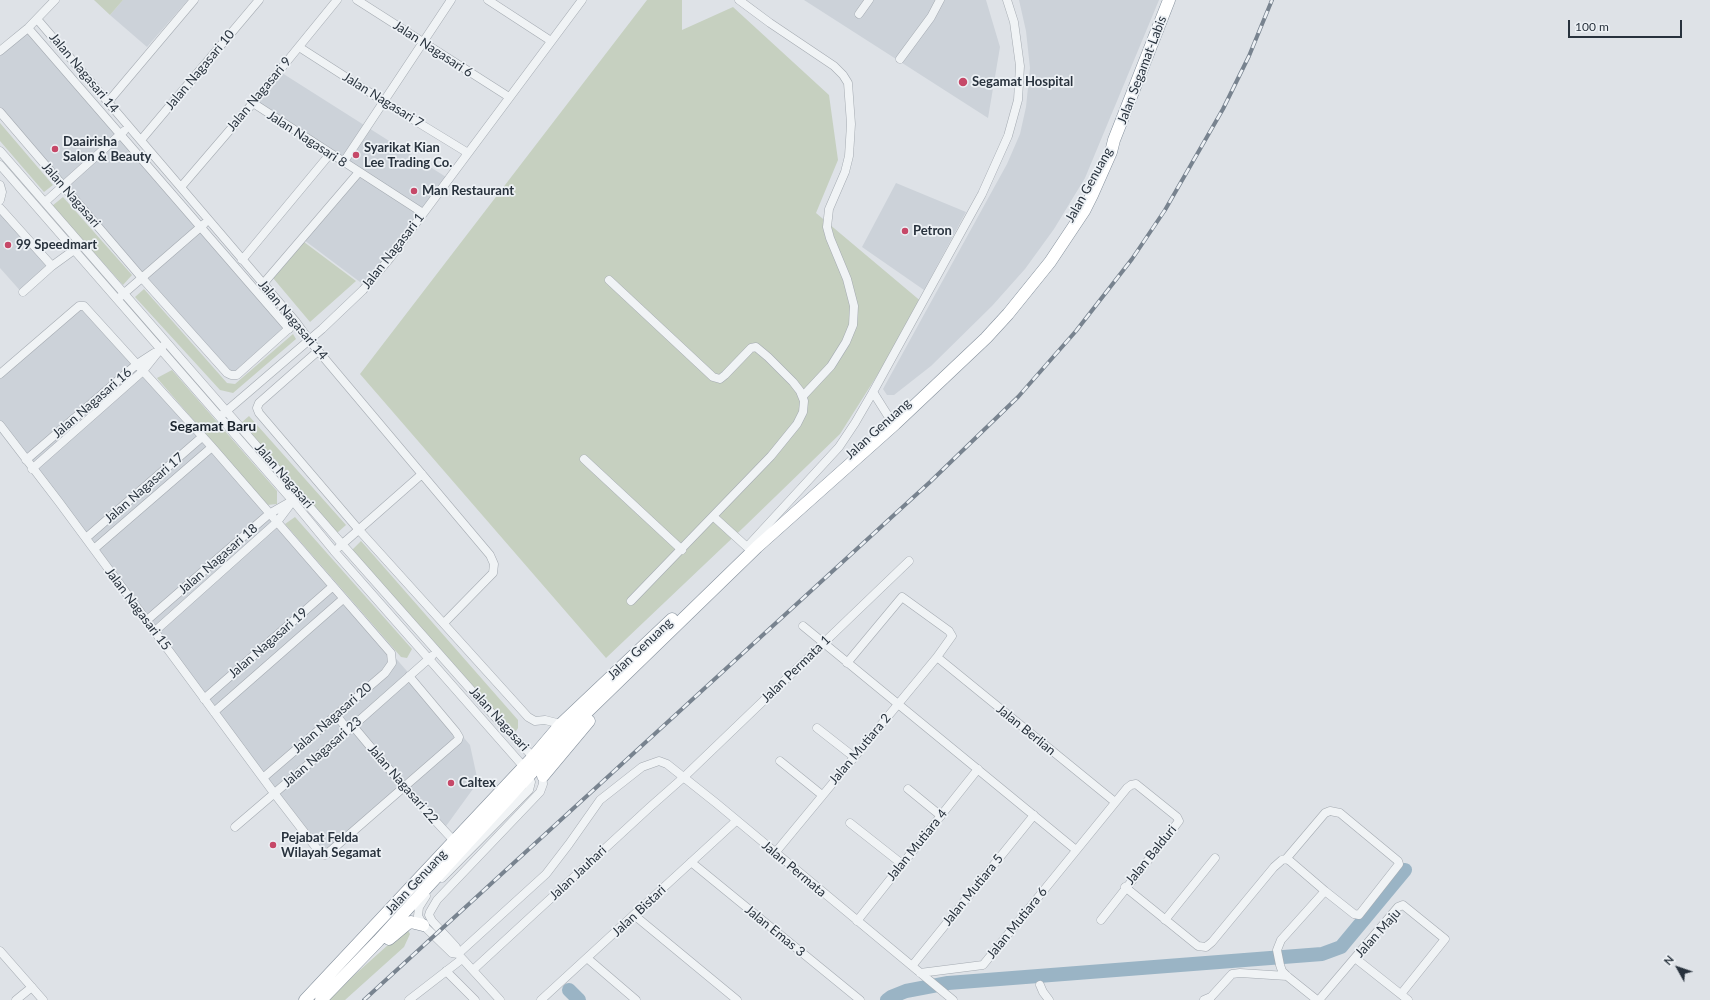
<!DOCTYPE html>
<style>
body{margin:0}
#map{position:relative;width:1710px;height:1000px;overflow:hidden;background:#dee2e7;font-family:Lato,sans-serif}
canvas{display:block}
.north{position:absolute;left:1658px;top:948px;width:40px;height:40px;-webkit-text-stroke:3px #edf1f5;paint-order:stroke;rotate:310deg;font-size:11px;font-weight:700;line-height:16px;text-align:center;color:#28323d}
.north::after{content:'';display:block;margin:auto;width:14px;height:18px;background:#28323d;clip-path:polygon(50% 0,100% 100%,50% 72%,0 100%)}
.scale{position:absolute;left:1568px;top:20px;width:114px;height:18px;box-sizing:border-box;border:2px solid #28323d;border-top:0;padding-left:5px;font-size:12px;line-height:14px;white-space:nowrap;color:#28323d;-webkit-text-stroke:3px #edf1f5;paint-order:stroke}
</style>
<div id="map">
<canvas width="1710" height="1000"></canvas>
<div class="north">N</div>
<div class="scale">100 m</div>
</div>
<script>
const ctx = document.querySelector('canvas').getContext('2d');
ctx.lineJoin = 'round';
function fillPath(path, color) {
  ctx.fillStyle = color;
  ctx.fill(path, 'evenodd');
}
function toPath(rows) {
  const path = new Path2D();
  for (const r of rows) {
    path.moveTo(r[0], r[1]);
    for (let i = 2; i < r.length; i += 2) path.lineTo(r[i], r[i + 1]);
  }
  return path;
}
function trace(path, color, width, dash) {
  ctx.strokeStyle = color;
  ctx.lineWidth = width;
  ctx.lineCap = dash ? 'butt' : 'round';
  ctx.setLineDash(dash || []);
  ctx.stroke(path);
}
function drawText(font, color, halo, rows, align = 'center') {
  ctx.font = font + ' Lato,sans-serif';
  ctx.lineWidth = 3.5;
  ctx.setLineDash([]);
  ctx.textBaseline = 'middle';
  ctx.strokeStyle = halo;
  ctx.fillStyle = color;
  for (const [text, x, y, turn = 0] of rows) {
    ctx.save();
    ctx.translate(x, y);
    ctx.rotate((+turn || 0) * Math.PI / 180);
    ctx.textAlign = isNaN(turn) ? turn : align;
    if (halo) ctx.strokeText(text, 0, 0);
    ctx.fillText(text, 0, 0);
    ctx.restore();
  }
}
const built = toPath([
 [123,0,188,0,147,47,110,15],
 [804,0,986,0,1000,47,988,118],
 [1019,0,1159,0,1085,178,1054,229,1025,269,992,306,931,366,894,395,887,395,883,389,1007,164,1020,134,1026,107,1030,68,1026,31],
 [31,28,293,329,233,378,0,117,0,54],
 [282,73,446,177,387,256,364,285,304,240,359,176,254,107],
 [896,183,966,212,924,290,862,247],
 [0,205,56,266,24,295,0,268],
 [87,304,440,709,470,745,478,782,441,833,404,791,326,858,0,430,0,369]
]);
const green = toPath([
 [94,0,123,0,110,15],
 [647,0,682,0,682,30,733,7,829,95,838,160,816,213,923,303,840,434,744,527,606,658,360,374],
 [0,123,53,185,44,192,0,141],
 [63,197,132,275,123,285,52,206],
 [304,242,356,281,310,322,273,278],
 [144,289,227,383,235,384,293,334,296,339,233,393,220,390,135,297],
 [172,370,277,491,277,504,267,505,157,378],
 [249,416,346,525,337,533,241,423],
 [295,517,412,649,407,658,401,657,285,524],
 [361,541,518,720,518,728,516,731,512,730,352,550],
 [407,928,410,934,404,947,345,1000,329,1000,351,978]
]);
const river = toPath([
 [569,990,579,1000],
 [887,1000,891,997,906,991,948,983,1322,954,1341,947,1405,870]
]);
const minor = toPath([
 [357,0,509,97],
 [488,0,551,41],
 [739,0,770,23,834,66,843,75,848,83,851,124,849,156,845,172,829,209,827,227,830,238,847,279,854,306,853,325,846,342,831,366,803,396],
 [859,14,869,0],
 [37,19,296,322,309,340,490,555,494,564,493,573,444,623],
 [28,28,289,329],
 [299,47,383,101,468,153],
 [0,51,28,28,55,0],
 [900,59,931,17,940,0],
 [108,102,194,0],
 [253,103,423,213],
 [0,112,142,278,227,373,231,375,237,375,296,322],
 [141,140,259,0],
 [0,151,342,544,495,717,536,760],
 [343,163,451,0],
 [0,165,292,500,334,551,523,766,531,782,529,790,442,878],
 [0,185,2,192,0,200],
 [181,187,253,103,337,0],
 [45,202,124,131],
 [0,208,52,266],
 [242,260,330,154],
 [609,280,713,377,720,379,725,375,751,348,756,347,768,357,793,382,800,391,804,401,803,412,797,424,771,456,631,601],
 [263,284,359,172],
 [23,292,52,266,74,250],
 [121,296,204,224],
 [318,351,259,403,257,408,259,413,359,530,528,717,535,721,545,720,561,724],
 [0,374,79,306,84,306,212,447,391,653,392,663,385,673,263,778],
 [873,392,890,419,895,424],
 [223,414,322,329,363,290,390,258,582,0],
 [0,425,59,502,274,793,321,854,325,855,327,854,458,740,459,737,456,732,409,676],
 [584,459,682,550],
 [26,460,137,364,154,353],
 [32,469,143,371,163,346],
 [714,517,747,547,839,447,855,423,873,392,982,194,1008,136,1018,100,1020,66,1014,22,1007,0],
 [86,538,202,437],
 [339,547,422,474],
 [94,549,212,447],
 [146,621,269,514,290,502],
 [803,626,1076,850],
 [154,632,277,522,295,498],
 [937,657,1115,802],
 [204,699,332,587],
 [214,712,343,599],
 [336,715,348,730],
 [353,726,404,787,454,841],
 [817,728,854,757],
 [780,761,822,795],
 [908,789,941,816],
 [850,823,902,864],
 [235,827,353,726,432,656],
 [775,853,937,657,952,636,949,631,902,597,847,663],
 [1286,859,1325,813,1330,811,1340,813,1398,861,1399,864,1359,915,1354,914,1325,891],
 [691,862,860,1000],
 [1125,887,1198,946,1206,947,1212,942,1274,867,1282,860,1286,859,1290,861,1325,891,1281,940,1277,950,1280,965,1282,971,1287,976,1317,1000],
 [426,896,419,907,418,916,423,925,452,953,458,954],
 [634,915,737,1000],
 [1165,920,1215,858],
 [857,921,978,769],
 [0,951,43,1000],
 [458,954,546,874,569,844,600,800,642,767,659,761,667,764,716,803,953,1000],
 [587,958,636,1000],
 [1355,958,1408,1000],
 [912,966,1034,815],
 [473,970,650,807,684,777,909,561],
 [446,971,475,1000],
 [920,973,983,965,1127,788,1131,785,1136,784,1177,817,1179,821,1101,920],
 [1040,985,1043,992,1049,1000],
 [16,1000,32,987],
 [409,1000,462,959],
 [500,1000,458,954,456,947,432,921,429,915,430,912,437,900,540,792,543,784,542,771],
 [541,1000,736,821],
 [1204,1000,1211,997,1232,974,1240,973,1287,976],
 [1319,1000,1398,907,1403,905,1445,939,1401,994]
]);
const highway = toPath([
 [543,776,589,721],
 [389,939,407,924,411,922,423,925],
 [305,1000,454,841,533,757,561,724,672,619],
 [321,1000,378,941,587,712,757,547,895,424,986,338,1008,314,1050,262,1084,211,1092,195,1111,152,1114,140,1169,0]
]);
const rail = toPath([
 [364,1000,930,482,1018,397,1076,331,1132,259,1165,210,1223,109,1249,56,1272,0]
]);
const markers = [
 [963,82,5,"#c64868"],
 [55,149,4,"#c64868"],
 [356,155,4,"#c64868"],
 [414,191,4,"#c64868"],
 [905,231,4,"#c64868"],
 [8,245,4,"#c64868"],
 [451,783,4,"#c64868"],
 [273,845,4,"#c64868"]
];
const streetNames = [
 ["Jalan Nagasari 6",433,49,33],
 ["Jalan Nagasari 10",200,70,-50],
 ["Jalan Segamat-Labis",1142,70,-69],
 ["Jalan Nagasari 14",84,73,50],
 ["Jalan Nagasari 9",259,94,-50],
 ["Jalan Nagasari 7",383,100,32],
 ["Jalan Nagasari 8",307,139,33],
 ["Jalan Genuang",1089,185,-61],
 ["Jalan Nagasari",71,195,49],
 ["Jalan Nagasari 1",393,251,-52],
 ["Jalan Nagasari 14",293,320,50],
 ["Jalan Nagasari 16",92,403,-41],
 ["Jalan Genuang",878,429,-42],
 ["Jalan Nagasari",284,476,49],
 ["Jalan Nagasari 17",144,488,-41],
 ["Jalan Nagasari 18",218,559,-41],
 ["Jalan Nagasari 15",138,609,53],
 ["Jalan Nagasari 19",268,643,-41],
 ["Jalan Genuang",640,649,-43],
 ["Jalan Permata 1",796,669,-44],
 ["Jalan Nagasari 20",332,718,-41],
 ["Jalan Nagasari",499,719,48],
 ["Jalan Berlian",1026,730,39],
 ["Jalan Mutiara 2",860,749,-50],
 ["Jalan Nagasari 23",322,752,-41],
 ["Jalan Nagasari 22",403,784,49],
 ["Jalan Mutiara 4",917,845,-51],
 ["Jalan Balduri",1151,855,-51],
 ["Jalan Permata",794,869,40],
 ["Jalan Jauhari",578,873,-43],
 ["Jalan Genuang",416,882,-47],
 ["Jalan Mutiara 5",973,890,-51],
 ["Jalan Bistari",639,911,-43],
 ["Jalan Mutiara 6",1017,923,-51],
 ["Jalan Emas 3",775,931,39],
 ["Jalan Maju",1378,933,-48]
];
const poiNames = [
 ["Segamat Hospital",972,82],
 ["Daairisha",63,142],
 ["Salon & Beauty",63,157],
 ["Syarikat Kian",364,148],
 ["Lee Trading Co.",364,163],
 ["Man Restaurant",422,191],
 ["Petron",913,231],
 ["99 Speedmart",16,245],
 ["Caltex",459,783],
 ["Pejabat Felda",281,838],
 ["Wilayah Segamat",281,853]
];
const neighbourhoodNames = [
 ["Segamat Baru",213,426]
];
fillPath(built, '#ccd2d9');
fillPath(green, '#c6d0c0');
trace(river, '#9ab4c5', 14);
trace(minor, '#a4aab1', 9);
trace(highway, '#86919d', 13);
trace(minor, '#f0f3f5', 8);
trace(highway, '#fff', 12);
trace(rail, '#78838f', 4);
trace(rail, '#edf1f5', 2.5, [8]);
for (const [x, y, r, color] of markers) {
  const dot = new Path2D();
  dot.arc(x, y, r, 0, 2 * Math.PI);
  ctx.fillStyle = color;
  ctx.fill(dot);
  trace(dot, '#edf1f5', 1.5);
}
drawText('13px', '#28323d', '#edf1f5', streetNames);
drawText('bold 13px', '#28323d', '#edf1f5', poiNames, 'left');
drawText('bold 14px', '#1a232d', '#edf1f5', neighbourhoodNames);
</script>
